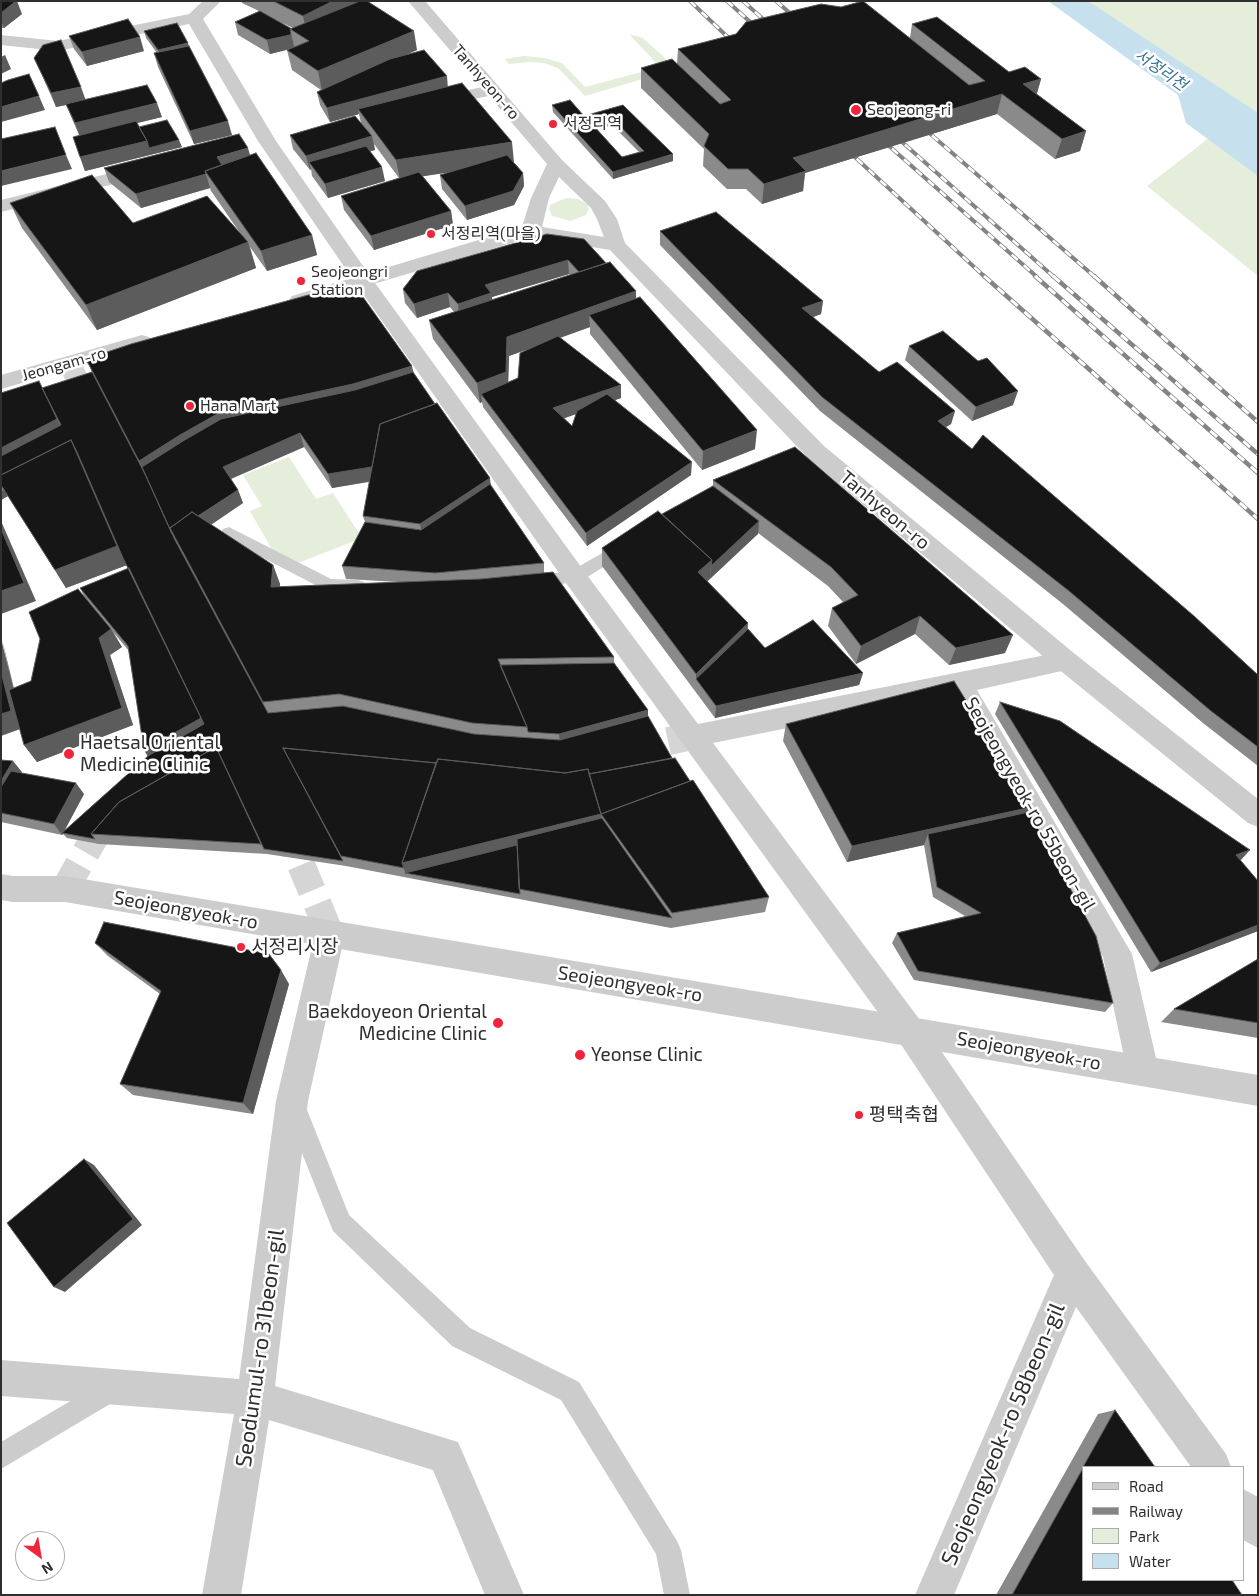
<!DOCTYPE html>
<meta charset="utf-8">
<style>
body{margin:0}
#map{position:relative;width:1259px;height:1596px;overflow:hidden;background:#fff;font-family:"Exo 2",sans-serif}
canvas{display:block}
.frame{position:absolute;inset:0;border:2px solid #2f2f2f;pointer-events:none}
.legend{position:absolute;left:1082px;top:1466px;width:162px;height:115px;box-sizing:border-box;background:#fff;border:1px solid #acacac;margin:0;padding:6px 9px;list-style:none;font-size:15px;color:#2f2f2f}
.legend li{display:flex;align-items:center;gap:10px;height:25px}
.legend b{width:25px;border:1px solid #acacac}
.north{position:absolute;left:15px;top:1531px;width:50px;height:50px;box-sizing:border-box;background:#fff;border:1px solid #acacac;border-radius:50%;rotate:148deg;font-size:14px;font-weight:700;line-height:20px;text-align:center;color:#2f2f2f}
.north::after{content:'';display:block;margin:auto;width:18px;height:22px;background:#f1253a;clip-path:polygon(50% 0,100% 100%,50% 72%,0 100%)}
</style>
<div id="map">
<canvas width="1259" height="1596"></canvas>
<div class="frame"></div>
<ul class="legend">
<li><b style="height:6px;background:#ccc"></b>Road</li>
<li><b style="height:6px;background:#848484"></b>Railway</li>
<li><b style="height:14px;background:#e5eddb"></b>Park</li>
<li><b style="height:14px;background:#c6e0ee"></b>Water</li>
</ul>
<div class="north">N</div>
</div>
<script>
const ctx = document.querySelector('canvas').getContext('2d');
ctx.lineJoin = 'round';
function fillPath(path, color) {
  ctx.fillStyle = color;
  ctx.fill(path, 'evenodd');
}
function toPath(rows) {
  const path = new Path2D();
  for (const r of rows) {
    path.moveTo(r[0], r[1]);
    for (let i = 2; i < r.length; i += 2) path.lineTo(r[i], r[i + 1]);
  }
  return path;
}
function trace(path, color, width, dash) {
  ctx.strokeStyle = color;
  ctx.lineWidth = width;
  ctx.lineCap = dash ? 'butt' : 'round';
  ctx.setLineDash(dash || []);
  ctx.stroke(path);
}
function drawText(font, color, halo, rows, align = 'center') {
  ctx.font = font + ' "Exo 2","Noto Sans KR",sans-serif';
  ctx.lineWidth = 5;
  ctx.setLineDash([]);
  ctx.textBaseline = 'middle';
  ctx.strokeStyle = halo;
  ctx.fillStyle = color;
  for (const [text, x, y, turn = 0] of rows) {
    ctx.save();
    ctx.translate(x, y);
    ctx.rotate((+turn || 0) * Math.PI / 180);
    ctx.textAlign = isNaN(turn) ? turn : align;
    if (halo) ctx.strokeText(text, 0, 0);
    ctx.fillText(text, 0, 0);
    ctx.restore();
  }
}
const green = toPath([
 [1061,1,1258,1,1258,276,1147,186,1236,117],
 [629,34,643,38,677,69,585,96,558,68,544,63,530,62,509,64,505,59,524,56,545,58,562,63,585,87,660,67],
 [566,198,578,199,587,204,589,208,586,215,570,221,552,216,549,209,550,205],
 [289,457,316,499,333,493,362,538,298,563,275,555,250,511,262,506,243,475]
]);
const water = toPath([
 [1048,1,1088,1,1258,113,1258,176,1186,123,1178,95]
]);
const pedestrianTunnelFar1 = toPath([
 [69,362,92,411]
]);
const pedestrianTunnel = toPath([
 [627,750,692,736],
 [285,826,330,934],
 [65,889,110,810]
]);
const service = toPath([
 [229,527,331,579,358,580,364,582,366,586,364,590,358,592,323,589,223,537,221,533,223,529,229,527],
 [623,541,629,543,631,547,629,551,581,581,534,588,528,586,526,582,528,578,534,576,571,571,623,541],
 [295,1097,303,1100,349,1215,470,1328,579,1382,677,1541,681,1550,690,1595,664,1595,656,1554,561,1400,452,1346,333,1231,284,1108,287,1100,295,1097],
 [111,1377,120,1380,123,1389,120,1398,1,1469,1,1442,111,1377]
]);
const minor = toPath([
 [203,1,221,1,203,19,276,141,370,276,584,571,698,724,1066,651,1075,654,1079,661,1075,668,977,690,1132,954,1159,1071,1154,1082,1143,1086,1132,1082,1127,1071,1103,957,953,695,713,743,920,1020,1085,1261,1226,1454,1231,1467,1191,1467,1076,1307,954,1595,915,1595,1054,1275,898,1040,566,583,356,284,258,141,189,24,58,51,1,45,1,35,58,41,189,14,203,1],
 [492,85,498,86,501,90,498,94,436,107,430,106,427,102,430,98,492,85],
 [143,165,150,167,152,171,150,175,1,212,1,200,143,165],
 [330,921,340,925,345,934,308,1101,275,1386,458,1442,524,1595,485,1595,433,1470,269,1420,241,1595,202,1595,234,1414,1,1396,1,1360,239,1379,276,1101,315,934,320,925,330,921],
 [1243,1489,1258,1497,1258,1548,1243,1540,1243,1489]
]);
const tertiary = toPath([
 [408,1,425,1,562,160,605,201,617,219,625,243,824,446,1075,654,1258,799,1258,827,1248,823,1057,668,808,458,610,250,532,237,306,304,299,306,292,304,289,300,292,296,522,227,531,198,547,164,408,1],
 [559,177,591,208,597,219,604,237,542,227,549,198,559,177],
 [142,335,149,337,152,342,149,347,1,389,1,375,142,335],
 [1,874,13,876,65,876,1258,1075,1258,1106,65,902,13,902,1,900,1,874]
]);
const railFar1 = toPath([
 [690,1,736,45],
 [727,1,759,30],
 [743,1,773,28],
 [776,1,799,21],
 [920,125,1095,277],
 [893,134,1054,277],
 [880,138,1037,277],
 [845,148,985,277]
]);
const rail = toPath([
 [984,276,1258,519],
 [1035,276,1258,473],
 [1053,276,1258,454],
 [1094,276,1258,422]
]);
const wall = toPath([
 [1,1,22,14,4,28,1,28],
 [242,1,370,1,370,3,417,50,406,55,448,87,523,173,524,186,514,205,467,220,442,189,440,175,452,172,422,176,451,211,453,225,374,250,344,210,341,196,399,178,374,144,375,150,370,151,385,181,328,198,312,176,311,169,310,170,293,149,290,135,361,123,359,114,330,122,320,105,317,92,321,90,292,70,287,50,291,49,270,54,238,35,235,22,259,11,242,3],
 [276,20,293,28,292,29],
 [912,24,1009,72,1041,79,1037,94,1086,131,1080,151,1055,159,997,114,805,173,803,191,762,204,746,189,727,189,703,166,704,149,641,88,641,68,677,64,678,49,910,38],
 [144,31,189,47,232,135,194,144,158,67,154,53,157,53,146,38],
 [69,36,144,51,87,66,74,49],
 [34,58,86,99,162,117,137,123,139,127,182,147,85,171,80,157,79,135,66,105,56,107,40,71],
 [552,105,584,116,623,105,673,161,613,179,553,112],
 [612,125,639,152,622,157,597,129],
 [250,155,312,235,317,255,267,271,250,247,256,268,97,330,22,228,10,203,133,223,240,233,211,191,210,188,141,208,109,182,104,168],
 [660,231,823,301,821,314,813,317,879,372,955,411,951,424,946,427,972,449,1258,675,1258,766,1203,723,1063,604,820,411,660,245],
 [547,234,606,263,636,291,636,299,755,449,702,470,590,334,590,327,560,338,621,385,621,398,615,400,691,475,587,546,483,407,482,402,480,403,433,339,429,320,454,312,450,307,417,318,405,303,403,289],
 [569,274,570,275,492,300,492,297],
 [525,350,518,378,508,382,509,356],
 [576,414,572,426,563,418],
 [909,346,1013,405,972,421,905,360],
 [86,359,413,372,435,404,490,478,490,484,544,563,544,573,614,657,614,663,648,710,648,716,672,758,690,781,769,897,765,912,671,928,346,866,267,854,99,844,67,838,63,834,62,835,1,822,1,760,22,773,84,794,65,830,148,756,129,651,113,632,122,647,110,655,133,725,37,762,24,745,2,639,14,688,31,681,85,598,80,588,128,568,127,565,66,588,8,496,1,500,1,393,42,388,92,372],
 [304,447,332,488,369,482,363,516,365,522,342,566,346,579,398,582,280,587,280,584,273,565,211,525,243,503,238,490,231,479],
 [713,480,1005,653,949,665,915,634,856,664,828,626,832,608,843,602,828,586,758,533,707,581,748,623,748,629,765,648,863,673,859,685,715,718,602,566,602,548,713,486],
 [1000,702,1241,861,1258,881,1258,931,1151,972,995,714],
 [786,724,1032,807,1030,812,1113,1003,1105,1012,914,980,892,943,897,933,965,916,933,897,924,845,847,862,783,741],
 [95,943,289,984,253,1114,133,1095,120,1084,160,994,108,956],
 [1258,959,1258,1038,1161,1022,1174,1009],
 [1115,1410,1242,1595,996,1595,1098,1414]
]);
const shadedWall = toPath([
 [16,1,17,1,22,14,4,28,1,21,1,13],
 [333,1,370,1,370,4,307,35,303,16],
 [414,31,417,50,322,91,318,71],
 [291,33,294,46,293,48,270,54,267,40],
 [140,37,144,51,87,66,82,52],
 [188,43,190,50,160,57,158,50],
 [5,55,11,69,1,74,1,57],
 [447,76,448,89,358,109,359,114,330,122,327,108],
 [1041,79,1035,99,1023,84],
 [81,87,86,101,56,107,51,93],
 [1002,94,997,114,805,173,803,191,762,204,764,184,793,158],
 [39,96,45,110,1,122,1,107],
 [157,103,162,117,80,137,75,123],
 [612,118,612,125,592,131,592,124],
 [228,121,232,135,194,144,190,131],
 [1086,131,1080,151,1055,159,1062,139],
 [372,136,375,150,313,168,309,162,311,169,310,170,306,156],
 [179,140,182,147,85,171,80,157,147,141],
 [512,142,514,162,400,180,396,160],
 [248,148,252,162,207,174,217,157],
 [673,154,673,161,613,179,613,172],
 [66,155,72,169,1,186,1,171],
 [382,167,385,181,328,198,325,184],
 [523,173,524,186,514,205,467,220,465,206],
 [206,174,210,188,141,208,136,194],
 [451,211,453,225,374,250,371,236],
 [312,235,317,255,267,271,261,251],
 [248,242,256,268,97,330,86,305],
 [568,260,569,274,492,297,493,307,459,318,458,304,485,285],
 [636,291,636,311,589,315,590,327,509,356,508,391,481,394,482,402,480,403,477,383,507,337],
 [448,293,450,307,417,318,414,304],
 [823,301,821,314,800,322,802,308],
 [412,366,416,386,148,480,139,461,180,435,219,413],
 [621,385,621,398,554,422,553,408],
 [1018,391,1013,405,972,421,976,407],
 [955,411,951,424,935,434,938,421],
 [57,419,64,432,1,466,1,448],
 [441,422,378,480,332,488,328,474],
 [757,430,755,449,702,470,703,451],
 [300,433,304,447,228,480,223,467],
 [71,440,81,459,127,565,66,588,55,570],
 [692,462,691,475,587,546,586,533],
 [490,478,492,497,424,543,420,524],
 [4,490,8,496,1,500,1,491],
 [238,490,243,503,179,546,173,533],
 [1,521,36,601,1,614],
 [759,521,758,534,710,579,711,566],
 [712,560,710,579,697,590,698,572],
 [273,565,280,584,278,605,271,587],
 [920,616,915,634,856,664,861,646],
 [748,623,746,641,696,679,696,674],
 [111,629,122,647,110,655,133,725,37,762,24,745,99,638],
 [1013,635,1005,653,949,665,956,648],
 [1,638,23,728,1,736],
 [863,673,859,685,715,718,716,706],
 [648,710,648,722,560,746,559,734],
 [201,718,207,730,151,762,144,750],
 [13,761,22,772,1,809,1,781],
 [76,783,84,794,63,833,62,833,63,834,62,835,54,824],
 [1032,807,1023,823,928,834,924,845,847,862,852,846],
 [601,814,602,829,405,873,407,878,402,863],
 [1250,850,1240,861,1236,855],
 [1258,925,1258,931,1151,972,1160,963],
 [281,970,289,984,253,1114,243,1103],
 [84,1159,94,1165,142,1225,65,1292,54,1287]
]);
const building = toPath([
 [1,1,16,1,1,13,1,1],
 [273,1,333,1,303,16,273,1],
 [360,1,367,1,414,31,318,71,287,50,309,41,290,29,360,1],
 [863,1,969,85,985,81,912,24,937,17,1009,72,1025,67,1041,79,1023,84,1086,131,1062,139,1002,94,793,158,806,171,764,184,748,169,728,169,704,146,709,134,641,68,672,59,720,104,731,100,678,49,736,34,746,22,821,4,841,7,863,1],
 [260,11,292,29,290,29,291,33,290,35,267,40,235,22,260,11],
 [128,19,140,37,82,52,69,36,128,19],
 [177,23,188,43,158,50,144,31,177,23],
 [61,40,81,87,51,93,34,58,43,45,61,40],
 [189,46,228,121,190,131,154,53,189,46],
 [424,50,447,76,327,108,317,92,390,59,424,50],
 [29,74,39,96,1,107,1,83,8,80,29,74],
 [462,83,512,142,396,160,358,109,462,83],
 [147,85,157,103,75,123,66,104,147,85],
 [570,100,584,116,623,105,673,154,613,172,552,105,570,100],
 [612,118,644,151,622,157,592,124,612,118],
 [355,116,372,136,306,156,290,135,355,116],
 [167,120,179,140,149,148,147,141,139,127,167,120],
 [136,121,147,141,80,157,73,137,136,121],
 [55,127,66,155,1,171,1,139,55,127],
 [239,134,248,148,217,157,222,165,205,171,206,174,136,194,104,168,239,134],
 [366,146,382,167,325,184,309,162,366,146],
 [256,153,312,235,261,251,205,171,256,153],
 [507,155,523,173,513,191,465,206,440,175,507,155],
 [419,172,451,211,371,236,341,196,419,172],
 [92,175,133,223,207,196,248,242,86,305,10,203,92,175],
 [716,212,823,301,802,308,879,372,897,362,955,411,938,421,972,449,983,435,1194,616,1258,675,1258,747,1211,711,1069,591,822,397,660,231,716,212],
 [547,234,584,239,606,263,579,272,568,260,485,285,491,293,458,304,448,293,414,304,403,289,417,271,547,234],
 [610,262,636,291,507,337,506,372,477,383,429,320,610,262],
 [330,289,358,290,412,366,353,384,219,413,180,435,139,461,86,359,131,344,330,289],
 [640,297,757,430,703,451,589,315,640,297],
 [943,331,978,361,987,358,1018,391,976,407,909,346,943,331],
 [558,336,621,385,553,408,572,426,577,411,607,394,692,462,586,533,481,394,518,378,520,353,558,336],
 [92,372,145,474,175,540,268,713,343,706,474,734,560,740,648,716,672,758,589,774,588,769,565,773,438,759,436,763,283,748,343,861,264,849,216,747,119,802,91,834,95,839,62,833,148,756,204,724,123,558,77,452,71,440,1,475,1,456,61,425,42,388,92,372],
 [413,372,435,404,380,424,372,467,328,474,300,433,223,467,238,490,198,516,192,512,170,528,172,534,142,467,183,441,221,419,355,390,413,372],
 [39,381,57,419,1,448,1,393,39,381],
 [437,403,490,478,420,524,363,516,380,424,437,403],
 [71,440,117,546,55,570,1,485,1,475,71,440],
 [795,447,1013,635,956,648,920,616,861,646,832,608,858,595,831,567,713,480,795,447],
 [490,484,544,563,435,573,342,566,365,522,421,530,490,484],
 [713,486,759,521,711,566,712,560,662,514,713,486],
 [658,511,712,560,698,572,748,623,696,674,602,548,658,511],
 [192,512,273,565,271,587,480,579,553,572,614,657,498,659,527,727,472,723,339,694,263,702,170,528,192,512],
 [1,529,24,583,1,591,1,529],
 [129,568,201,718,144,750,128,646,80,588,129,568],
 [78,589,111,629,99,638,122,708,24,745,9,690,31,681,40,639,29,612,78,589],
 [813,620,863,673,716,706,696,679,748,629,765,648,813,620],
 [614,663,648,710,559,734,528,732,527,727,500,665,614,663],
 [1,672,11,711,1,714,1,672],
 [954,681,1032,807,852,846,786,724,954,681],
 [1000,702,1060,721,1250,850,1236,855,1258,881,1258,925,1160,963,1000,702],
 [216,747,261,844,91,834,119,802,216,747],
 [283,748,436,763,402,863,404,868,341,856,283,748],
 [675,758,690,781,601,814,589,774,675,758],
 [438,759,565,773,588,769,601,814,693,780,769,897,672,913,601,814,402,863,438,759],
 [1,760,13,761,1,781,1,760],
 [11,771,76,783,54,824,1,813,1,787,11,771],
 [1029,812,1096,936,1113,1003,918,971,897,933,981,913,937,887,928,834,1029,812],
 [602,818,672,918,519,889,517,839,602,818],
 [517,845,520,894,405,873,517,845],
 [104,922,269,954,281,970,243,1103,120,1084,161,991,95,943,104,922],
 [1258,959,1258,1023,1174,1009,1258,959],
 [84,1159,133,1219,54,1287,7,1223,84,1159],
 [1115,1410,1155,1467,1083,1467,1115,1410],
 [1083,1468,1083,1580,1232,1580,1242,1595,1012,1595,1083,1468]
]);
const markers = [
 [856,110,6,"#f1253a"],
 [553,124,5,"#f1253a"],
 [431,234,5,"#f1253a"],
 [301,281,5,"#f1253a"],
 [190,406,5,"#f1253a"],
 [69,754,6,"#f1253a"],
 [241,947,5,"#f1253a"],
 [498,1023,6,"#f1253a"],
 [580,1055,6,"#f1253a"],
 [859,1115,5,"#f1253a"]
];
const farWaternames = [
 ["서정리천",1161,70,35]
];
const farStreetnames = [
 ["Tanhyeon-ro",486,82,49],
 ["Jeongam-ro",64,364,-16]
];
const farPoinames = [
 ["Seojeong-ri",867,110],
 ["서정리역",563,124],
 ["서정리역(마을)",441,234],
 ["Seojeongri",311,272],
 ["Station",311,290],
 ["Hana Mart",200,406]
];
const streetNames = [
 ["Tanhyeon-ro",885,510,40],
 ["Seojeongyeok-ro 55beon-gil",1030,804,60],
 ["Seojeongyeok-ro",186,910,10],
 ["Seojeongyeok-ro",630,984,9],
 ["Seojeongyeok-ro",1029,1051,10]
];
const poiNames = [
 ["Haetsal Oriental",80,743],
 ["Medicine Clinic",80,765],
 ["서정리시장",251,947],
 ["Baekdoyeon Oriental",487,1012,"right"],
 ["Medicine Clinic",487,1034,"right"],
 ["Yeonse Clinic",591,1055],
 ["평택축협",869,1115]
];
const nearStreetnames = [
 ["Seodumul-ro 31beon-gil",260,1348,-82],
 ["Seojeongyeok-ro 58beon-gil",1003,1434,-67]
];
fillPath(green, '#e5eddb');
fillPath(water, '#c6e0ee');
trace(pedestrianTunnelFar1, '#d5d5d5', 22, [22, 11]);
trace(pedestrianTunnel, '#d5d5d5', 28, [28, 14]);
fillPath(service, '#ccc');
fillPath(minor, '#ccc');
fillPath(tertiary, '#ccc');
trace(railFar1, '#848484', 4);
trace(rail, '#848484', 4.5);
trace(railFar1, '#fff', 2.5, [8]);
trace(rail, '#fff', 3, [9]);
fillPath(wall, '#8a8a8a');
fillPath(shadedWall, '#5c5c5c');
fillPath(building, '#161616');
trace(building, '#5c5c5c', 1);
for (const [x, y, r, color] of markers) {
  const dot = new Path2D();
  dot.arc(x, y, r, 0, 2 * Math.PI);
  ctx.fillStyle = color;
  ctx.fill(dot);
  trace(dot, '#fff', 2);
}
drawText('italic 16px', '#377497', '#fff', farWaternames);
drawText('16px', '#2f2f2f', '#fff', farStreetnames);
drawText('16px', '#2f2f2f', '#fff', farPoinames, 'left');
drawText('19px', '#2f2f2f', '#fff', streetNames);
drawText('19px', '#2f2f2f', '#fff', poiNames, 'left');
drawText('22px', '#2f2f2f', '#fff', nearStreetnames);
</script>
